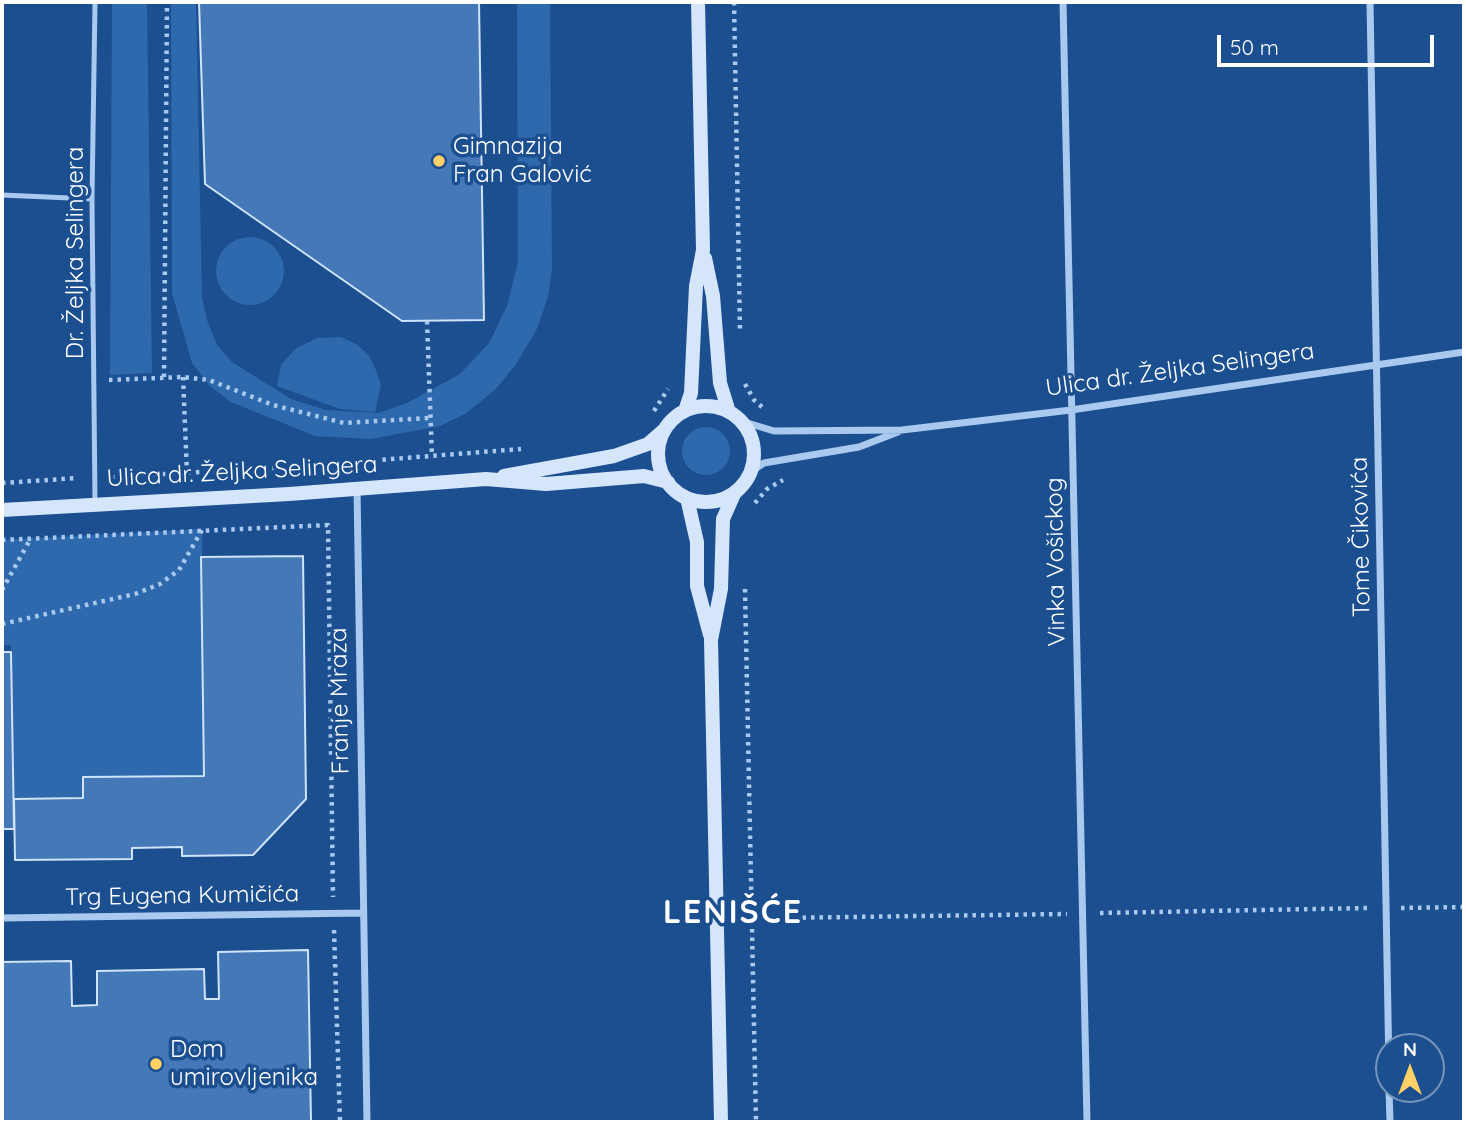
<!DOCTYPE html>
<meta charset="utf-8">
<style>
body{margin:0}
#map{position:relative;width:1466px;height:1124px;overflow:hidden;background:#1b4f8f;font-family:Quicksand,sans-serif}
canvas{display:block}
.frame{position:absolute;inset:0;border:4px solid #fff;pointer-events:none}
.north{position:absolute;left:1375px;top:1033px;width:70px;height:70px;box-sizing:border-box;background:#1b4f8f;border:2px solid #7695bc;border-radius:50%;rotate:0deg;font-size:19px;font-weight:700;line-height:28px;text-align:center;color:#fff}
.north::after{content:'';display:block;margin:auto;width:24px;height:32px;background:#ffd166;clip-path:polygon(50% 0,100% 100%,50% 72%,0 100%)}
.scale{position:absolute;left:1217px;top:35px;width:217px;height:32px;box-sizing:border-box;border:4px solid #fff;border-top:0;padding-left:9px;font-size:21px;line-height:24px;white-space:nowrap;color:#fff;-webkit-text-stroke:5px #1b4f8f;paint-order:stroke}
</style>
<div id="map">
<canvas width="1466" height="1124"></canvas>
<div class="frame"></div>
<div class="north">N</div>
<div class="scale">50 m</div>
</div>
<script>
const ctx = document.querySelector('canvas').getContext('2d');
ctx.lineJoin = 'round';
function fillPath(path, color) {
  ctx.fillStyle = color;
  ctx.fill(path, 'evenodd');
}
function toPath(rows) {
  const path = new Path2D();
  for (const r of rows) {
    if (r.length === 3) {
      path.moveTo(r[0] + r[2], r[1]);
      path.arc(r[0], r[1], r[2], 0, 2 * Math.PI);
      continue;
    }
    path.moveTo(r[0], r[1]);
    for (let i = 2; i < r.length; i += 2) path.lineTo(r[i], r[i + 1]);
  }
  return path;
}
function trace(path, color, width, dash) {
  ctx.strokeStyle = color;
  ctx.lineWidth = width;
  ctx.lineCap = dash ? 'butt' : 'round';
  ctx.setLineDash(dash || []);
  ctx.stroke(path);
}
function drawText(font, color, halo, rows, align = 'center') {
  ctx.font = font + ' Quicksand,sans-serif';
  ctx.lineWidth = 7;
  ctx.setLineDash([]);
  ctx.textBaseline = 'middle';
  ctx.strokeStyle = halo;
  ctx.fillStyle = color;
  for (const [text, x, y, turn = 0] of rows) {
    ctx.save();
    ctx.translate(x, y);
    ctx.rotate((+turn || 0) * Math.PI / 180);
    ctx.textAlign = isNaN(turn) ? turn : align;
    if (halo) ctx.strokeText(text, 0, 0);
    ctx.fillText(text, 0, 0);
    ctx.restore();
  }
}
const green = toPath([
 [112,2,147,2,152,373,110,375],
 [171,2,196,2,202,297,207,320,217,345,232,362,291,399,326,410,378,413,405,404,460,374,489,343,507,306,518,262,517,2,550,2,552,269,548,297,536,331,514,367,495,390,465,414,440,426,371,439,315,436,231,402,210,386,192,363,172,293],
 [250,271,34],
 [341,337,358,345,369,356,376,370,381,385,375,412,340,409,277,386,281,365,295,349,317,338],
 [706,451,24],
 [202,529,204,776,83,777,83,798,14,799,11,645,2,645,2,540]
]);
const building = toPath([
 [199,2,479,2,484,320,402,321,205,184,199,2],
 [303,556,306,799,253,855,182,856,182,847,132,848,132,859,15,860,14,799,83,798,83,777,204,776,201,557,303,556],
 [2,652,11,652,14,829,2,829,2,652],
 [308,950,311,1122,2,1122,2,962,71,961,72,1006,97,1005,97,971,204,969,205,999,219,999,218,952,308,950]
]);
const path = toPath([
 [734,2,740,330],
 [427,321,432,457],
 [164,377,167,2],
 [183,377,187,474],
 [109,380,183,377,209,380,273,405,344,423,430,418],
 [745,384,754,400,762,407],
 [654,411,668,389],
 [111,477,288,467,521,449],
 [2,483,78,478],
 [755,503,767,489,783,480],
 [2,540,328,525,333,897],
 [745,589,756,1122],
 [2,590,31,538],
 [2,624,135,594,160,584,179,570,202,530],
 [1401,908,1464,907],
 [1100,913,1368,908],
 [777,918,1067,914],
 [334,930,340,1122]
]);
const lane = toPath([
 [95,2,92,199,95,503],
 [2,195,92,199]
]);
const street = toPath([
 [1063,2,1087,1122],
 [1370,2,1389,1071],
 [741,421,774,431,902,430,1071,410,1464,352],
 [750,472,764,463,859,447,898,432],
 [357,488,367,1122],
 [2,918,363,913],
 [1389,1089,1390,1122]
]);
const secondary = toPath([
 [705,258,713,296,720,383,729,412],
 [706,454,48],
 [685,411,691,393,696,286,703,250,698,2],
 [504,476,614,456,648,444,664,430],
 [687,498,697,542,697,586,710,635],
 [2,510,289,494,486,479,546,484,644,476,668,482],
 [721,1122,711,640,721,589,723,519,735,492]
]);
const markers = [
 [439,161,7,"#ffd166"],
 [156,1064,7,"#ffd166"]
];
const poiNames = [
 ["Gimnazija",453,147],
 ["Fran Galović",453,175],
 ["Dom",170,1050],
 ["umirovljenika",170,1078]
];
const streetNames = [
 ["Dr. Željka Selingera",76,253,-90],
 ["Ulica dr. Željka Selingera",1180,370,-8],
 ["Ulica dr. Željka Selingera",242,472,-3],
 ["Tome Čikovića",1361,537,-91],
 ["Vinka Vošickog",1056,562,-91],
 ["Franje Mraza",340,701,-91],
 ["Trg Eugena Kumičića",182,896,-1]
];
const districtNames = [
 ["LENIŠĆE",733,913]
];
fillPath(green, '#2e69ad');
fillPath(building, '#4478b7');
trace(building, '#cfe3fa', 2);
trace(path, '#a9c9ee', 4.5, [3.5, 5]);
trace(lane, '#a9c9ee', 5);
trace(street, '#a9c9ee', 7);
trace(secondary, '#d6e6fa', 14);
for (const [x, y, r, color] of markers) {
  const dot = new Path2D();
  dot.arc(x, y, r, 0, 2 * Math.PI);
  ctx.fillStyle = color;
  ctx.fill(dot);
  trace(dot, '#1b4f8f', 2.5);
}
drawText('24px', '#fff', '#1b4f8f', poiNames, 'left');
drawText('24px', '#fff', '#1b4f8f', streetNames);
ctx.letterSpacing = '2px';
drawText('bold 32px', '#fff', '#1b4f8f', districtNames);
ctx.letterSpacing = '0px';
</script>
